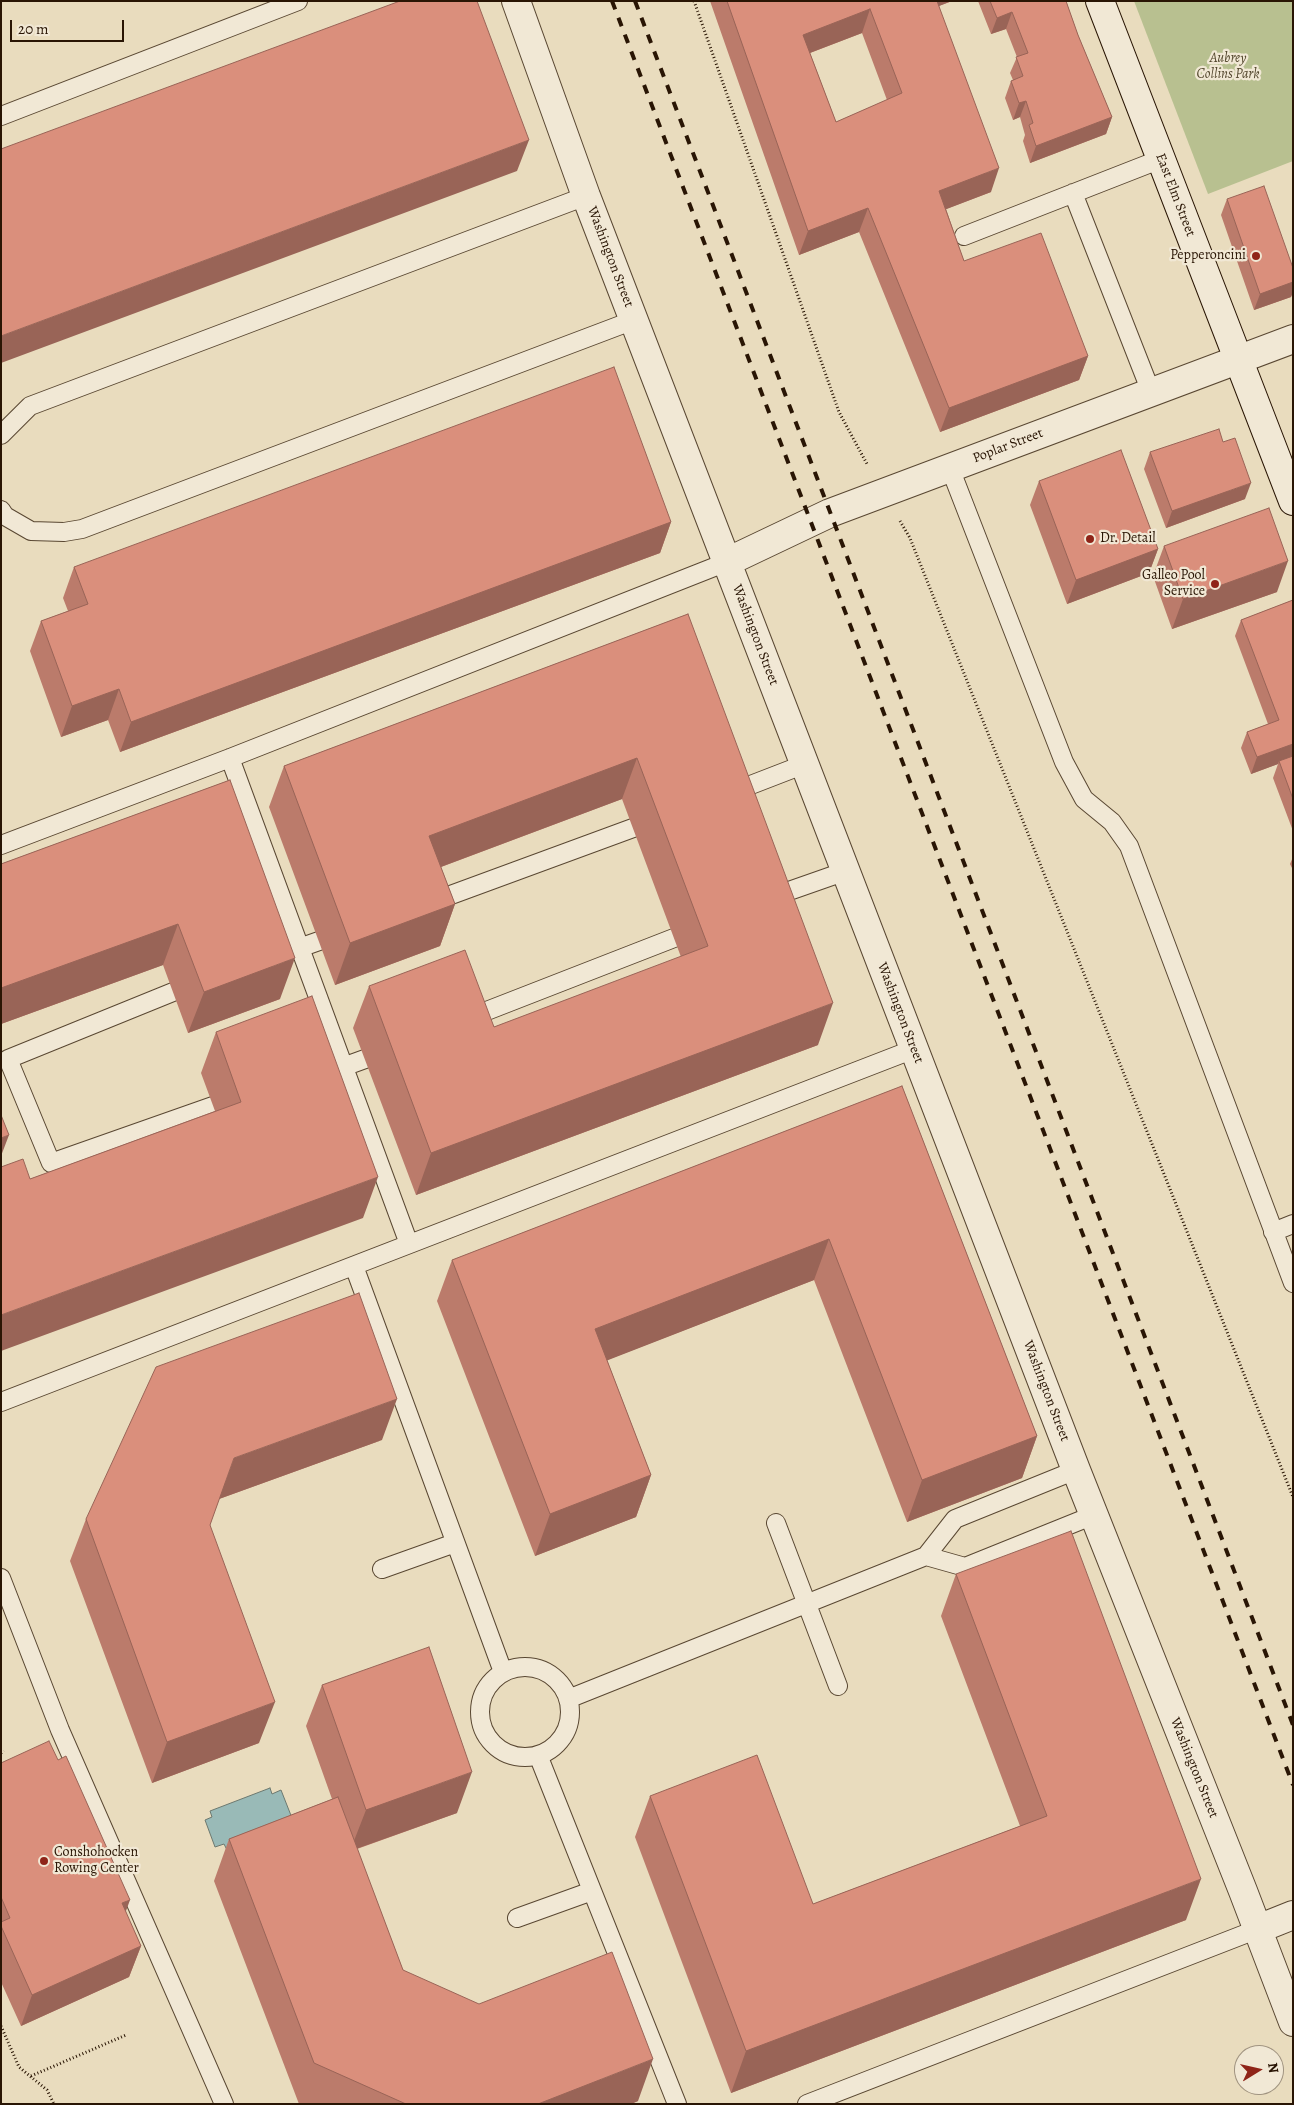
<!DOCTYPE html>
<style>
body{margin:0}
#map{position:relative;width:1294px;height:2105px;overflow:hidden;background:#e9dcbe;font-family:Alegreya,serif}
canvas{display:block}
.frame{position:absolute;inset:0;border:2px solid #291504;pointer-events:none}
.north{position:absolute;left:1234px;top:2045px;width:50px;height:50px;box-sizing:border-box;background:#f1e8d5;border:1px solid #a19481;border-radius:50%;rotate:81deg;font-size:14px;font-weight:700;line-height:20px;text-align:center;color:#291504}
.north::after{content:'';display:block;margin:auto;width:18px;height:22px;background:#8f2418;clip-path:polygon(50% 0,100% 100%,50% 72%,0 100%)}
.scale{position:absolute;left:10px;top:20px;width:114px;height:22px;box-sizing:border-box;border:2px solid #291504;border-top:0;padding-left:6px;font-size:15px;line-height:18px;white-space:nowrap;color:#291504;-webkit-text-stroke:4px #f1e8d5;paint-order:stroke}
</style>
<div id="map">
<canvas width="1294" height="2105"></canvas>
<div class="frame"></div>
<div class="north">N</div>
<div class="scale">20 m</div>
</div>
<script>
const ctx = document.querySelector('canvas').getContext('2d');
ctx.lineJoin = 'round';
function fillPath(path, color) {
  ctx.fillStyle = color;
  ctx.fill(path, 'evenodd');
}
function toPath(rows) {
  const path = new Path2D();
  for (const r of rows) {
    if (r.length === 3) {
      path.moveTo(r[0] + r[2], r[1]);
      path.arc(r[0], r[1], r[2], 0, 2 * Math.PI);
      continue;
    }
    path.moveTo(r[0], r[1]);
    for (let i = 2; i < r.length; i += 2) path.lineTo(r[i], r[i + 1]);
  }
  return path;
}
function trace(path, color, width, dash) {
  ctx.strokeStyle = color;
  ctx.lineWidth = width;
  ctx.lineCap = dash ? 'butt' : 'round';
  ctx.setLineDash(dash || []);
  ctx.stroke(path);
}
function drawText(font, color, halo, rows, align = 'center') {
  ctx.font = font + ' Alegreya,serif';
  ctx.lineWidth = 4.5;
  ctx.setLineDash([]);
  ctx.textBaseline = 'middle';
  ctx.strokeStyle = halo;
  ctx.fillStyle = color;
  for (const [text, x, y, turn = 0] of rows) {
    ctx.save();
    ctx.translate(x, y);
    ctx.rotate((+turn || 0) * Math.PI / 180);
    ctx.textAlign = isNaN(turn) ? turn : align;
    if (halo) ctx.strokeText(text, 0, 0);
    ctx.fillText(text, 0, 0);
    ctx.restore();
  }
}
const green = toPath([
 [1134,1,1293,1,1293,161,1208,194]
]);
const water = toPath([
 [270,1788,272,1794,281,1790,292,1818,227,1850,224,1844,215,1847,205,1820,212,1817,210,1811,270,1788]
]);
const path = toPath([
 [694,1,839,412,867,464],
 [900,521,910,538,1293,1497],
 [1,1753,4,1751],
 [1,2026,19,2067,47,2090,54,2104],
 [31,2076,126,2035]
]);
const lane = toPath([
 [1,116,298,1],
 [1073,193,1151,392],
 [964,236,1161,159],
 [1,435,30,406,586,196],
 [950,468,1064,762,1084,799,1112,822,1129,846,1293,1283],
 [1,510,5,516,31,531,64,532,82,529,634,320],
 [230,758,409,1244],
 [730,793,805,764],
 [1,845,230,758,727,562],
 [769,898,846,871],
 [429,903,633,828],
 [288,952,319,941],
 [173,992,8,1059,51,1163,213,1106],
 [466,1019,674,938],
 [332,1071,365,1059],
 [1273,1232,1293,1224],
 [354,1266,503,1672],
 [1,1402,914,1049],
 [776,1523,838,1686],
 [926,1556,965,1567,1094,1515],
 [382,1569,455,1543],
 [1,1578,60,1730,224,2104],
 [525,1712,45],
 [568,1699,926,1556,955,1519,1076,1470],
 [538,1755,677,2104],
 [517,1918,592,1891],
 [807,2104,1258,1929]
]);
const street = toPath([
 [516,1,586,196,1076,1470,1243,1891,1293,2022],
 [727,562,830,513,1293,339],
 [1258,1929,1293,1915]
]);
const secondary = toPath([
 [1100,1,1293,501]
]);
const rail = toPath([
 [612,1,1293,1785],
 [635,1,1293,1725]
]);
const wall = toPath([
 [710,1,952,1,939,6,991,192,946,209,964,261,1088,356,1079,380,940,432,859,232,799,255],
 [862,33,887,100,836,122,810,53],
 [978,1,1066,1,1078,35,1112,117,1106,134,1030,163,1023,141,1025,135,1020,117,1013,120,1005,98,1011,81,1013,80,1010,73,1017,57,1006,29,991,34],
 [1227,199,1293,268,1293,292,1291,297,1254,310,1221,215],
 [1150,452,1245,499,1166,528,1144,469],
 [1039,481,1158,549,1149,573,1067,604,1030,505],
 [671,522,660,553,120,752,108,720,61,737,30,651,41,621,68,611,63,598,74,567],
 [1164,546,1277,592,1172,629,1153,576],
 [1293,600,1293,831,1273,778,1278,764,1251,774,1241,748,1247,732,1268,724,1235,636,1241,620],
 [688,614,818,1045,416,1195,353,1028,369,986,494,1027,681,957,622,799,441,867,455,904,440,946,335,985,269,807,284,766],
 [230,780,280,999,188,1033,163,965,1,1024,1,864],
 [1293,857,1293,870,1290,864],
 [216,1032,363,1218,30,1179,215,1111,201,1073],
 [902,1086,1037,1436,1022,1478,907,1522,814,1280,607,1360,651,1475,636,1517,535,1556,437,1301,452,1260],
 [382,1440,219,1499,210,1525,259,1743,152,1783,70,1561,86,1519],
 [956,1574,1186,1920,731,2093,635,1837,650,1796,813,1904,1020,1826,941,1616],
 [322,1685,457,1813,357,1849,403,1970,638,2101,631,2104,299,2104,214,1881,229,1839,332,1799,306,1726],
 [1,1763,125,1912,141,1946,129,1977,21,2026,1,1982]
]);
const shadedWall = toPath([
 [927,1,952,1,923,12],
 [870,9,862,33,794,59,803,35],
 [1012,12,1006,29,991,34,997,18],
 [1026,101,1020,117,1013,120,1019,103],
 [1112,117,1106,134,1030,163,1036,146],
 [529,140,517,171,1,363,1,336],
 [999,168,991,192,931,215,939,191],
 [868,208,859,232,799,255,808,231],
 [1293,282,1293,292,1291,297,1254,310,1260,294],
 [1088,356,1079,380,940,432,949,408],
 [1251,483,1245,499,1166,528,1172,511],
 [671,522,660,553,120,752,131,722],
 [1158,549,1149,573,1067,604,1076,580],
 [1288,561,1277,592,1172,629,1183,599],
 [119,689,108,720,61,737,72,706],
 [1293,744,1293,758,1279,761,1278,764,1251,774,1257,757],
 [637,758,622,799,414,877,429,836],
 [455,904,440,946,335,985,350,943],
 [178,924,163,965,1,1024,1,988],
 [295,958,280,999,188,1033,204,992],
 [833,1003,818,1045,416,1195,431,1153],
 [9,1135,1,1156,1,1138],
 [378,1177,363,1218,1,1351,1,1315],
 [829,1239,814,1280,580,1371,595,1329],
 [397,1399,382,1440,219,1499,234,1458],
 [1037,1436,1022,1478,907,1522,922,1480],
 [651,1475,636,1517,535,1556,550,1514],
 [275,1702,259,1743,152,1783,167,1742],
 [472,1772,457,1813,350,1851,366,1810],
 [1201,1879,1186,1920,731,2093,746,2051],
 [130,1900,119,1930,122,1903],
 [141,1946,129,1977,21,2026,32,1995],
 [653,2059,638,2101,631,2104,538,2104]
]);
const building = toPath([
 [400,1,477,1,529,140,1,336,1,149,400,1],
 [727,1,937,1,999,168,939,191,964,261,1041,233,1088,356,949,408,868,208,808,231,727,1],
 [870,9,902,93,836,122,803,35,870,9],
 [990,1,1066,1,1078,35,1112,117,1036,146,1029,125,1033,123,1026,101,1019,103,1011,81,1023,76,1016,57,1028,53,1012,12,997,18,990,1],
 [1264,186,1293,268,1293,282,1260,294,1227,199,1264,186],
 [614,367,671,522,131,722,119,689,72,706,41,621,88,604,74,567,614,367],
 [1219,429,1223,442,1235,438,1251,483,1172,511,1150,452,1219,429],
 [1121,450,1158,549,1076,580,1039,481,1121,450],
 [1269,508,1288,561,1183,599,1164,546,1269,508],
 [1293,600,1293,744,1257,757,1247,732,1279,720,1241,620,1293,600],
 [688,614,833,1003,431,1153,369,986,465,950,494,1027,708,946,637,758,429,836,455,904,350,943,284,766,688,614],
 [1293,756,1293,799,1279,761,1293,756],
 [230,780,295,958,204,992,178,924,1,988,1,864,230,780],
 [312,996,378,1177,1,1315,1,1167,23,1159,30,1179,241,1102,216,1032,312,996],
 [902,1086,1037,1436,922,1480,829,1239,595,1329,651,1475,550,1514,452,1260,902,1086],
 [1,1115,9,1135,1,1138,1,1115],
 [359,1293,397,1399,234,1458,210,1525,275,1702,167,1742,86,1519,156,1367,359,1293],
 [1071,1531,1201,1879,746,2051,650,1796,757,1755,813,1904,1047,1816,956,1574,1071,1531],
 [429,1647,472,1772,366,1810,322,1685,429,1647],
 [49,1741,58,1760,66,1756,130,1900,122,1903,141,1946,32,1995,1,1926,1,1922,10,1918,1,1897,1,1763,49,1741],
 [338,1797,403,1970,479,2004,612,1952,653,2059,538,2104,406,2104,314,2063,229,1839,338,1797]
]);
const markers = [
 [1256,256,5,"#8f2418"],
 [1090,539,5,"#8f2418"],
 [1215,584,5,"#8f2418"],
 [44,1861,5,"#8f2418"]
];
const parkNames = [
 ["Aubrey",1228,59],
 ["Collins Park",1228,75]
];
const streetNames = [
 ["East Elm Street",1175,195,69],
 ["Washington Street",610,257,69],
 ["Poplar Street",1008,446,-21],
 ["Washington Street",755,635,69],
 ["Washington Street",900,1013,69],
 ["Washington Street",1046,1391,69],
 ["Washington Street",1194,1768,68]
];
const poiNames = [
 ["Pepperoncini",1246,256],
 ["Dr. Detail",1100,539,"left"],
 ["Galleo Pool",1205,576],
 ["Service",1205,592],
 ["Conshohocken",54,1853,"left"],
 ["Rowing Center",54,1869,"left"]
];
fillPath(green, '#b8c090');
fillPath(water, '#99bab7');
trace(water, '#6c786f', 1);
trace(lane, '#594732', 20);
trace(street, '#594732', 30);
trace(secondary, '#291504', 30);
trace(path, '#291504', 3, [1, 2.5]);
trace(lane, '#f1e8d5', 18);
trace(street, '#f1e8d5', 28);
trace(secondary, '#f1e8d5', 28);
trace(rail, '#291504', 4, [9, 9]);
fillPath(wall, '#bb7b6b');
fillPath(shadedWall, '#996457');
fillPath(building, '#da8f7c');
trace(building, '#996457', 1);
for (const [x, y, r, color] of markers) {
  const dot = new Path2D();
  dot.arc(x, y, r, 0, 2 * Math.PI);
  ctx.fillStyle = color;
  ctx.fill(dot);
  trace(dot, '#f1e8d5', 2);
}
drawText('italic 14px', '#54482e', '#f1e8d5', parkNames);
drawText('14px', '#291504', '#f1e8d5', streetNames);
drawText('14px', '#291504', '#f1e8d5', poiNames, 'right');
</script>
